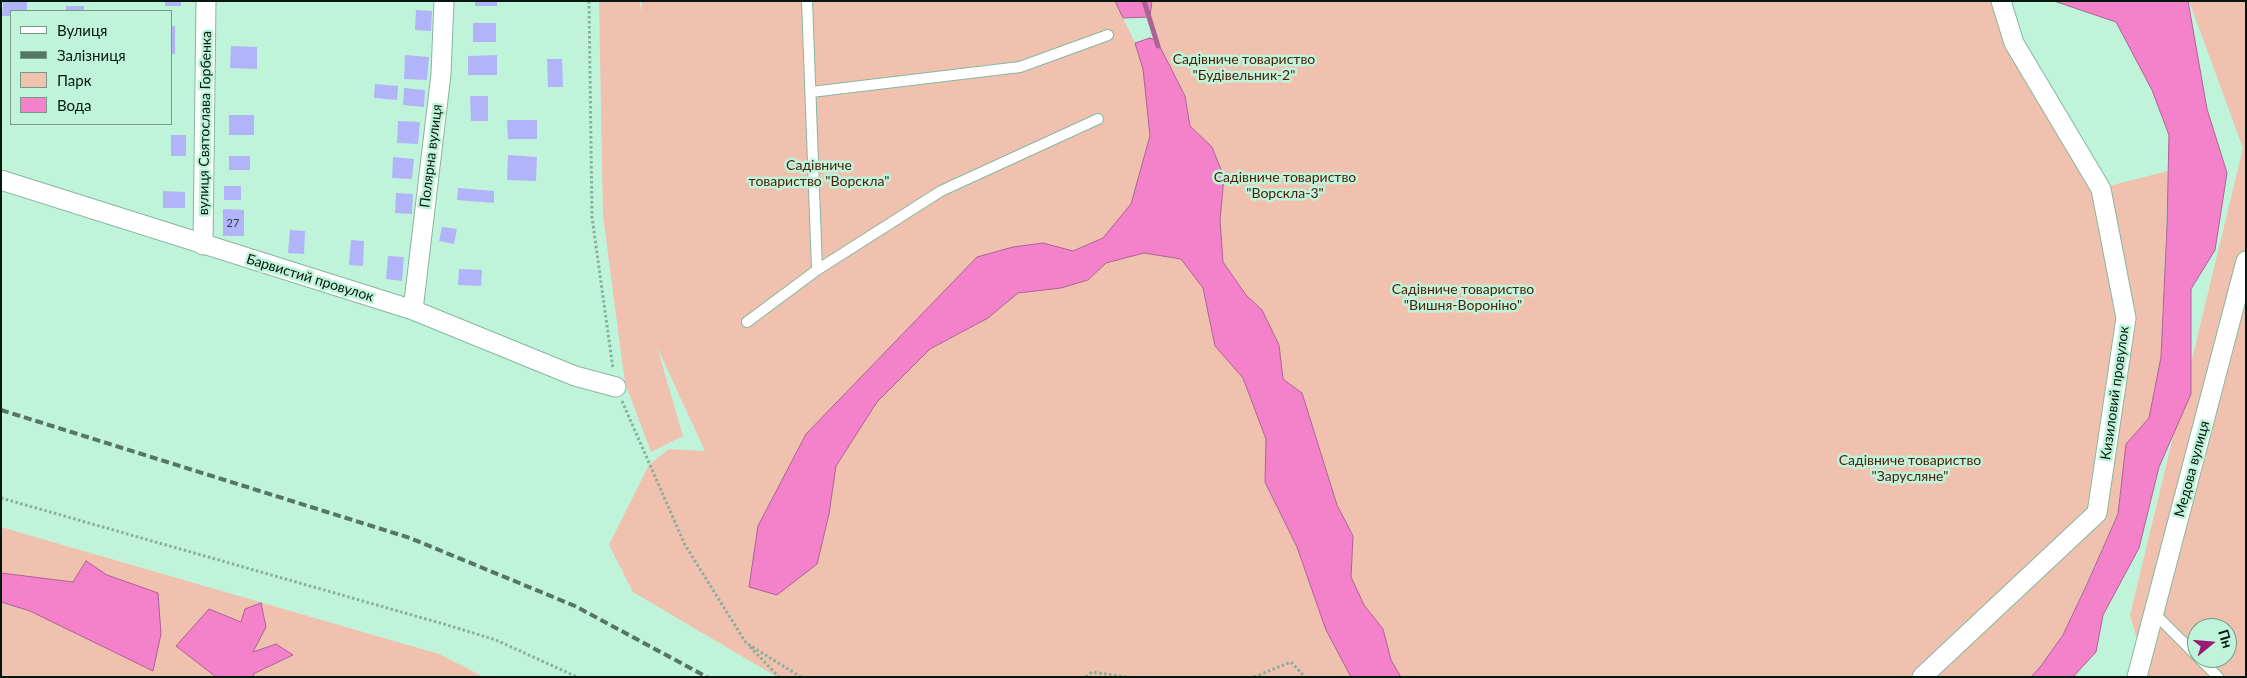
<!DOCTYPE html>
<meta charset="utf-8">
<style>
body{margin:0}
#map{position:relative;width:2247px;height:678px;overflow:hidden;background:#c0f4da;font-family:Lato,sans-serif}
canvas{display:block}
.frame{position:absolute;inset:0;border:2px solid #05180f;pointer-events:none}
.legend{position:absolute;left:10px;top:10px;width:162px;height:115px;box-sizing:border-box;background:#c0f4da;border:1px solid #759c89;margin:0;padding:6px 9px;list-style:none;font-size:15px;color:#05180f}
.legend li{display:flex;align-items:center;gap:10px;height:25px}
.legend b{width:25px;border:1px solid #759c89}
.north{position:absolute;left:2187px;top:618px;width:50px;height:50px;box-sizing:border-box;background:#c0f4da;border:1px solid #759c89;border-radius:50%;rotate:73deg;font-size:14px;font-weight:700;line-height:20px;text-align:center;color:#05180f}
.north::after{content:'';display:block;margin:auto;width:18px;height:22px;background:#981c74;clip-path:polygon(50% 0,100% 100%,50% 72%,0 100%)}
</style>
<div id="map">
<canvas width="2247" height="678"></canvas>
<div class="frame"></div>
<ul class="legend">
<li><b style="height:6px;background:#fff"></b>Вулиця</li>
<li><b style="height:6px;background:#557666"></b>Залізниця</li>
<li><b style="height:14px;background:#f1c1af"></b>Парк</li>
<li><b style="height:14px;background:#f482cb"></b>Вода</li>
</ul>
<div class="north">Пн</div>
</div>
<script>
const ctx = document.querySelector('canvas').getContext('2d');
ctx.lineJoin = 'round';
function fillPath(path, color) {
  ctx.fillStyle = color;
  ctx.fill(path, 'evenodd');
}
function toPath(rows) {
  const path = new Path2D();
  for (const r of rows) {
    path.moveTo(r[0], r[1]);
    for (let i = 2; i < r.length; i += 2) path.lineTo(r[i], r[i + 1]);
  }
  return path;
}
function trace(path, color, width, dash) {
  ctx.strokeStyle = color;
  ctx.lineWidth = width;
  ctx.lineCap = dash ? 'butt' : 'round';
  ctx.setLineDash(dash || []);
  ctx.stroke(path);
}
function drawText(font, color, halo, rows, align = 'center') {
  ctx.font = font + ' Lato,sans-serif';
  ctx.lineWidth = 5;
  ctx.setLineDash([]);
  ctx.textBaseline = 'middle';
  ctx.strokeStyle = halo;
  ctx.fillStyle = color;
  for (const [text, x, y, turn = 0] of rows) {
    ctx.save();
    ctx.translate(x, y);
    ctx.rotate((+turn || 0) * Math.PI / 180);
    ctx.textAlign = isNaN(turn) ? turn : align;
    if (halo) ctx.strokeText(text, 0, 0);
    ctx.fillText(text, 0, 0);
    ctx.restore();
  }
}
const green = toPath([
 [599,1,639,1,642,12,641,1,1115,1,1135,43,1143,69,1150,136,1131,204,1103,238,1073,251,1043,243,1013,247,977,257,806,434,758,526,817,564,829,514,836,466,877,402,930,349,988,318,1018,293,1061,288,1088,280,1106,263,1144,253,1181,259,1203,288,1215,346,1243,378,1266,439,1265,482,1297,547,1326,630,1351,677,777,677,633,592,609,545,649,465,669,449,705,451,657,347,683,436,651,452,625,383,603,216],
 [1152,1,2001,1,2101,188,2168,171,2161,357,2149,418,2126,444,2118,514,2063,635,2041,666,2031,677,1401,677,1391,660,1383,629,1364,605,1351,577,1352,536,1337,505,1302,393,1283,379,1279,345,1262,310,1246,295,1223,262,1220,220,1224,177,1212,147,1190,126,1185,96,1157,41,1150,17],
 [2189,1,2246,1,2246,677,2148,677,2130,615,2243,148],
 [2197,628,2227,628,2227,658,2197,658],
 [1,527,439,654,484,677,1,677]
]);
const water = toPath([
 [1115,1,1152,1,1150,17,1123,18,1115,1],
 [2054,1,2188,1,2207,109,2227,173,2215,250,2191,289,2191,394,2159,467,2139,548,2103,615,2096,652,2073,677,2031,677,2041,666,2063,635,2087,584,2118,514,2126,444,2149,418,2161,357,2167,225,2169,135,2152,90,2116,22,2054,1],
 [1150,38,1157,41,1185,96,1190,126,1212,147,1224,177,1220,220,1223,262,1246,295,1262,310,1279,345,1283,379,1302,393,1337,505,1353,536,1351,577,1364,605,1383,629,1391,660,1401,677,1351,677,1326,630,1297,547,1265,482,1266,439,1243,378,1215,346,1203,288,1181,259,1144,253,1106,263,1088,280,1061,288,1018,293,988,318,930,349,877,402,836,466,829,514,817,564,777,595,749,587,758,526,806,434,977,257,1013,247,1043,243,1073,251,1103,238,1131,204,1150,136,1143,69,1135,43,1150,38],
 [86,561,107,575,158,593,161,634,153,671,30,611,1,602,1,573,73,582,86,561],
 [261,603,266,627,253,652,276,644,293,655,253,674,255,677,216,677,176,646,209,609,241,622,245,609,261,603]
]);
const stream = toPath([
 [1144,1,1158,46]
]);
const building = toPath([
 [3,1,27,1,27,11,11,11,11,16,2,16],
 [165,1,181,1,181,6,165,6],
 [475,1,497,1,497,6,475,6],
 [66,6,84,6,84,11,66,11],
 [416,10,432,11,431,31,415,30],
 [473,23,496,23,496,42,473,42],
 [171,26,175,26,175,54,171,54],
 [231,46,257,47,257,69,230,68],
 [405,55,429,57,427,80,404,79],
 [497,55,497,75,468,75,468,56],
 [547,59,562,59,563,87,548,87],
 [375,84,398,86,397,100,374,98],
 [404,88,425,90,424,107,403,105],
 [470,96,488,96,488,121,471,121],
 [229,115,254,115,254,135,229,135],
 [507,120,537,120,537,139,508,139],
 [398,121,420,122,418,144,397,143],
 [171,135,186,135,186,156,171,156],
 [508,155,537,157,536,181,507,180],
 [229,156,250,156,250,170,229,170],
 [393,157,414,159,412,179,392,178],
 [224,186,241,186,241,200,224,200],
 [458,188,494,191,494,203,457,200],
 [163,191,185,192,185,208,163,208],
 [396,193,413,194,412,214,395,213],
 [223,209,244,210,244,236,223,236],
 [442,227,457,229,454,244,439,241],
 [290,230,305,231,304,254,288,253],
 [351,240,364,241,363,266,349,265],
 [388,256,404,257,402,281,386,279],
 [459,269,482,270,481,286,458,285]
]);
const path = toPath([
 [589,1,592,217,613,369],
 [622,401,685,545,746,643,801,677],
 [1,498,447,625,496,640,577,677],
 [750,647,779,677],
 [1086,677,1092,672,1126,677],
 [1254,677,1291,662,1305,677]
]);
const service = toPath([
 [811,92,1020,67,1108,35],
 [817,270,941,191,1098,119],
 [747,322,817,270,807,1],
 [2154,613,2197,656],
 [2199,658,2218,677]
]);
const minor = toPath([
 [1,180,413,310,575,376,616,387],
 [203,245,206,1],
 [413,310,441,74,444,1],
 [1922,677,2097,513,2126,318,2101,189,2014,43,2001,1],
 [2137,677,2246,261]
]);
const rail = toPath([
 [1,410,410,538,575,606,707,677]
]);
const numberNames = [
 ["27",233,223]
];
const parkNames = [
 ["Садівниче товариство",1244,59],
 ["\"Будівельник-2\"",1244,75],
 ["Садівниче",819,165],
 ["товариство \"Ворскла\"",819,181],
 ["Садівниче товариство",1285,177],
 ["\"Ворскла-3\"",1285,193],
 ["Садівниче товариство",1463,289],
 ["\"Вишня-Вороніно\"",1463,305],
 ["Садівниче товариство",1910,460],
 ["\"Зарусляне\"",1910,476]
];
const streetNames = [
 ["вулиця Святослава Горбенка",205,123,-89],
 ["Полярна вулиця",431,156,-83],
 ["Барвистий провулок",310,278,17],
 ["Кизиловий провулок",2115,393,-82],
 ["Медова вулиця",2192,469,-75]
];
fillPath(green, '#f1c1af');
fillPath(water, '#f482cb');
trace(water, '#ac6293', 1);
trace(stream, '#ac6293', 5);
fillPath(building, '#b2b4f9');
trace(service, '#86b79f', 12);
trace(minor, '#86b79f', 21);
trace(path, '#87b09c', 3, [2.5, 2.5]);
trace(service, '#fff', 10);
trace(minor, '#fff', 19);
trace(rail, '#557666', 4, [8, 4]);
drawText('11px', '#303f4a', null, numberNames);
drawText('14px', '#4f200b', '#c0f4da', parkNames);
drawText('14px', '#05180f', '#c0f4da', streetNames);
</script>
